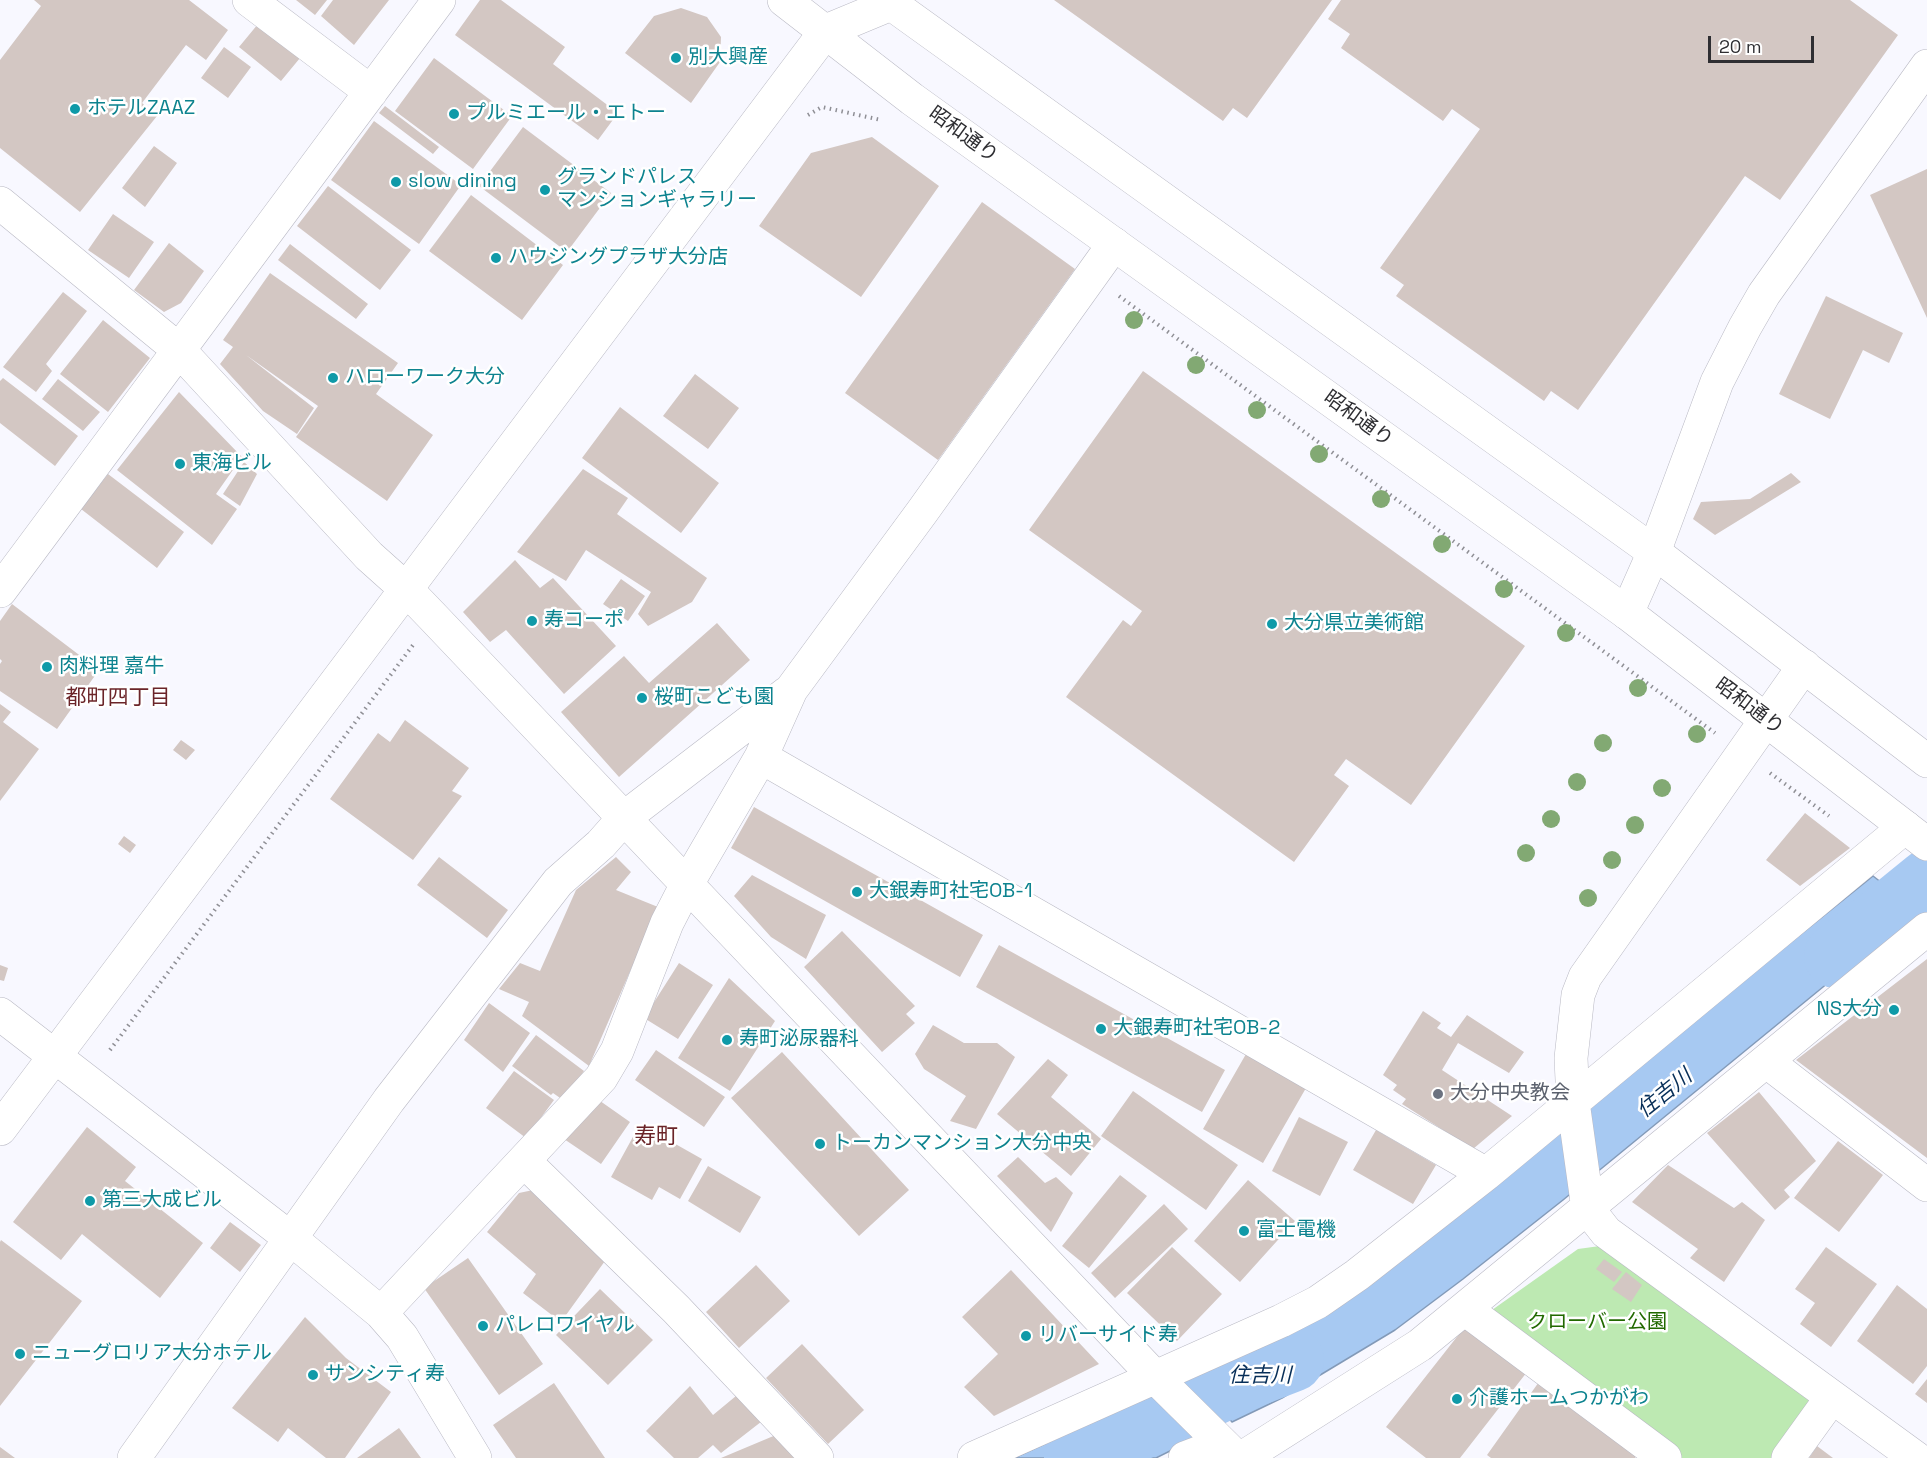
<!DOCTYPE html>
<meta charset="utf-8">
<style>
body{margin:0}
#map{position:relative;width:1927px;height:1458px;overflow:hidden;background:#f8f8ff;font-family:"Space Grotesk",sans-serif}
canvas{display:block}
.scale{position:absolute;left:1708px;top:36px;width:106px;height:27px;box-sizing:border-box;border:3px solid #2e2e32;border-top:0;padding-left:8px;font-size:18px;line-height:21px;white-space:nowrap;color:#2e2e32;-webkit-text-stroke:4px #fff;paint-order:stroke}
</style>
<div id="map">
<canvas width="1927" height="1458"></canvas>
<div class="scale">20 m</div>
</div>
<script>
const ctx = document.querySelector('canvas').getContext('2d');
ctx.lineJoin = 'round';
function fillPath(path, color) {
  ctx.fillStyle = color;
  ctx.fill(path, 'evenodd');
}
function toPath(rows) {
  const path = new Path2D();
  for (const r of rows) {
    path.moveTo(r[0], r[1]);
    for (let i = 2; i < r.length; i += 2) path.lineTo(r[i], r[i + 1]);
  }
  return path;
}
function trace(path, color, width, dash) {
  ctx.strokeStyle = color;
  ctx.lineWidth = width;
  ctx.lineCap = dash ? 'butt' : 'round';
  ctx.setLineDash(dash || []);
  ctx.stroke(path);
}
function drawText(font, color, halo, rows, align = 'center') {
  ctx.font = font + ' "Space Grotesk","Noto Sans JP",sans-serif';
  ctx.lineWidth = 5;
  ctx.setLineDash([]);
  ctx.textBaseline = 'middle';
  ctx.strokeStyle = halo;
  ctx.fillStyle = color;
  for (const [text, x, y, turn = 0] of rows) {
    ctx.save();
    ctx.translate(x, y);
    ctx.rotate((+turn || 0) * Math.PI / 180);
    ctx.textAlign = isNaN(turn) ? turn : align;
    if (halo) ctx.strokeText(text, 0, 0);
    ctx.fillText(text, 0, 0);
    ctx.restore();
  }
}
const green = toPath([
 [1600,1246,1809,1400,1810,1414,1777,1458,1674,1458,1492,1310,1578,1249]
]);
const water = toPath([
 [1873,876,1917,910,1563,1200,1463,1279,1395,1330,1282,1398,1232,1422,1193,1376,1556,1131,1873,876],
 [1134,1403,1178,1447,1156,1458,1014,1458,1134,1403]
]);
const river = toPath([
 [1836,956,1927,882],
 [1076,1458,1248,1377,1292,1360]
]);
const building = toPath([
 [34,0,189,0,228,30,206,60,186,45,142,103,157,116,80,212,0,148,0,60,41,6],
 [296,0,327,0,315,15],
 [333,0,389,0,354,45,321,16],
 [480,0,501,0,565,47,553,64,618,113,598,140,455,35],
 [1054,0,1332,0,1247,118,1233,108,1223,121],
 [1341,0,1850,0,1898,35,1780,200,1745,176,1578,410,1551,391,1544,401,1396,296,1404,285,1380,268,1480,129,1452,109,1443,121,1341,48,1350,34,1328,19],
 [681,8,707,17,721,37,720,62,691,103,625,53,654,16],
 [258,24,300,58,281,81,239,47],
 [224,47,251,67,228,98,201,78],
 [434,58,512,116,473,169,395,111],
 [385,106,439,147,433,154,379,113],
 [374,121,461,185,419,244,331,180],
 [523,127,611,193,567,252,479,186],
 [872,137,939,186,861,297,759,226,811,153],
 [154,146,177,163,145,207,122,188],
 [1927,169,1927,318,1870,195],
 [328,186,411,250,380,290,297,226],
 [471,195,563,265,522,320,429,251],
 [982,202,1075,269,938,460,845,393],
 [113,214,154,242,129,278,88,250],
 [169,243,204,271,181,303,164,312,134,290],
 [290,244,368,304,356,319,278,260],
 [270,273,398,363,376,394,433,435,387,501,296,437,318,406,246,355,314,408,297,434,263,411,220,364,233,347,223,340],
 [63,292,87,311,46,364,52,371,36,392,3,367],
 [1826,296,1903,333,1889,363,1863,350,1830,419,1779,394],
 [103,320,150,358,108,412,60,374],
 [1143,371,1525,646,1411,805,1346,759,1334,775,1349,786,1294,862,1066,697,1123,620,1131,626,1142,611,1029,530],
 [695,374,739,408,708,449,663,416],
 [3,378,78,436,55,466,0,423,0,381],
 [58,379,100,412,83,431,42,399],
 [179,392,242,457,216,494,237,509,212,545,117,470],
 [620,407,719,483,681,533,582,458],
 [244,462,257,474,240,506,223,494],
 [583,469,628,498,617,514,707,578,692,602,648,626,638,614,651,592,586,550,566,581,517,552],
 [1791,473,1801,482,1715,535,1693,519,1701,502,1750,499],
 [108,474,184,532,157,568,81,509],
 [515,560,540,588,553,578,616,646,564,694,506,630,490,642,463,612],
 [621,579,645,596,628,621,603,604],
 [12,604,99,670,57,729,0,691,0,664,2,661,0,659,0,621],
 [717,623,750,660,619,777,561,712,624,656,649,683],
 [0,704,11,712,3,722,39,749,0,801],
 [405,720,469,768,452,791,462,796,413,860,330,799,378,733,390,742],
 [181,740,195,750,186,760,173,750],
 [754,807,983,935,960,977,731,848],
 [1805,813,1850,848,1800,886,1766,860],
 [124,836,136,845,130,853,118,844],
 [439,857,508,910,487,938,417,885],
 [616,857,631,872,616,890,658,907,589,1066,522,1016,529,1002,499,989,520,963,540,971,576,890],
 [752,875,826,915,806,959,771,937,734,896],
 [842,931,915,1006,906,1014,915,1023,882,1052,804,967],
 [999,945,1225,1070,1202,1112,976,987],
 [1927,959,1927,1158,1796,1060],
 [679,963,713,985,678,1039,644,1018],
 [0,965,8,968,4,981,0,980],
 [729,978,775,1021,730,1091,678,1058],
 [489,1003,530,1033,503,1072,464,1040],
 [1423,1011,1441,1023,1437,1028,1451,1037,1467,1015,1524,1052,1509,1073,1458,1043,1442,1070,1512,1116,1473,1149,1402,1104,1406,1099,1393,1090,1397,1085,1383,1075],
 [933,1025,964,1043,997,1043,1015,1057,976,1129,950,1121,966,1096,924,1069,915,1054],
 [536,1035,584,1071,563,1100,553,1093,551,1095,512,1066],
 [656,1050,725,1097,704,1127,635,1080],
 [782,1052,909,1190,859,1236,731,1098],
 [1246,1054,1306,1088,1263,1163,1203,1129],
 [1048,1059,1068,1075,1051,1097,1101,1139,1071,1176,997,1114],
 [514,1071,554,1100,526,1138,486,1108],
 [1133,1091,1238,1165,1206,1210,1101,1136],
 [1759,1092,1816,1161,1784,1190,1790,1197,1775,1210,1707,1133],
 [593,1096,630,1122,601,1164,564,1139],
 [1299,1117,1348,1142,1320,1196,1272,1171],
 [640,1124,702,1159,680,1199,659,1187,652,1200,611,1177],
 [87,1127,136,1167,125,1181,203,1243,160,1298,82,1234,61,1260,13,1222],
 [1376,1130,1436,1165,1413,1204,1353,1170],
 [1838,1141,1883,1175,1839,1232,1794,1198],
 [1018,1157,1045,1183,1056,1177,1073,1193,1051,1232,997,1176],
 [1668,1165,1734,1208,1742,1202,1765,1220,1724,1282,1690,1258,1698,1249,1632,1202],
 [708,1166,761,1197,740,1233,688,1201],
 [1120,1175,1147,1196,1089,1268,1062,1246],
 [1248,1180,1295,1221,1240,1282,1194,1241],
 [538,1189,610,1254,561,1322,523,1293,536,1274,487,1232,519,1193],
 [1164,1204,1188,1229,1115,1298,1091,1273],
 [230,1222,261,1245,240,1272,210,1248],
 [1,1240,82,1301,0,1406,0,1242],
 [1172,1247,1222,1294,1177,1341,1127,1293],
 [1826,1247,1877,1284,1831,1347,1800,1324,1815,1303,1795,1289],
 [468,1258,543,1364,499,1395,424,1288],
 [1604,1259,1622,1272,1614,1282,1596,1269],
 [756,1265,790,1301,739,1348,706,1312],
 [1011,1270,1099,1364,994,1416,964,1387,998,1354,962,1317],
 [1626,1272,1642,1285,1631,1302,1612,1289],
 [1897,1285,1927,1309,1927,1366,1913,1384,1857,1341],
 [600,1289,653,1340,608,1385,556,1335],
 [305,1317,346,1358,391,1392,345,1458,326,1458,288,1428,278,1442,232,1408],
 [1467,1324,1527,1372,1460,1458,1426,1458,1386,1427],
 [802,1344,864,1410,828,1444,766,1378],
 [1541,1379,1640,1450,1635,1458,1491,1458,1487,1455],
 [1927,1379,1927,1403,1915,1394],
 [554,1383,605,1458,516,1458,493,1425],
 [690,1386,713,1415,742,1391,766,1418,721,1453,713,1445,698,1458,674,1458,646,1431],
 [399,1428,421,1458,357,1458],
 [783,1432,794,1458,721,1458],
 [1817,1446,1833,1458,1809,1458],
 [0,1447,15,1458,0,1458]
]);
const path = toPath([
 [808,115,822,107,881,120],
 [1119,296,1715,733],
 [1770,773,1829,816],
 [110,1050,413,645]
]);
const street = toPath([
 [249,0,371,92],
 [0,203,179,350,369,556,407,590,433,617,1156,1378,1237,1458],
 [0,591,439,0],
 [1804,666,1585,977,1578,995,1571,1058,1573,1102,1588,1209,1606,1232,1916,1458],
 [761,757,1486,1174],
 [0,1014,290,1238,381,1313,402,1337,475,1458],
 [1766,1061,1927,1185],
 [524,1161,676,1309,817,1458],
 [1465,1309,1665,1458],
 [381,1313,601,1078,617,1051,667,923,687,884,761,757,791,690,922,512,1114,244],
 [134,1458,389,1100,558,882,601,844,624,818,787,693],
 [974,1458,1281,1321,1318,1302,1357,1275,1486,1174,1905,827],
 [1185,1458,1222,1444],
 [1242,1458,1420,1345,1927,929],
 [1788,1458,1832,1397]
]);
const secondary = toPath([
 [1627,613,1654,552,1717,382,1745,327,1764,294,1927,66],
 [0,1129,826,31]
]);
const highway = toPath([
 [784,0,912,99,1627,613,1927,844],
 [886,0,1654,552,1927,761],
 [826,31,891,4,895,0]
]);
const trees = [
 [1134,320],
 [1196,365],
 [1257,410],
 [1319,454],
 [1381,499],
 [1442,544],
 [1504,589],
 [1566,633],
 [1638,688],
 [1697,734],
 [1603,743],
 [1577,782],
 [1662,788],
 [1551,819],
 [1635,825],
 [1526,853],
 [1612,860],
 [1588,898]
];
const markers = [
 [676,58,6,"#0f9aa8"],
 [75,109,6,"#0f9aa8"],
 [454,114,6,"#0f9aa8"],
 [396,182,6,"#0f9aa8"],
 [545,190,6,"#0f9aa8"],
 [496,258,6,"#0f9aa8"],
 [333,378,6,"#0f9aa8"],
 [180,464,6,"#0f9aa8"],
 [532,621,6,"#0f9aa8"],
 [1272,624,6,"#0f9aa8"],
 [47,667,6,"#0f9aa8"],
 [642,698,6,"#0f9aa8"],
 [857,892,6,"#0f9aa8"],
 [1894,1010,6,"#0f9aa8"],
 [1101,1029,6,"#0f9aa8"],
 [727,1040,6,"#0f9aa8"],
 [1438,1094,6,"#6b7280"],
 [820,1144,6,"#0f9aa8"],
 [90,1201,6,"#0f9aa8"],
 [1244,1231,6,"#0f9aa8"],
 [483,1326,6,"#0f9aa8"],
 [1026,1336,6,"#0f9aa8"],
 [20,1354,6,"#0f9aa8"],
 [313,1375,6,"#0f9aa8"],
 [1457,1399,6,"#0f9aa8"]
];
const cultureNames = [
 ["別大興産",688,58],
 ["ホテルZAAZ",87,109],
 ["プルミエール・エトー",466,114],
 ["グランドパレス",557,178],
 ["マンションギャラリー",557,201],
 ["slow dining",408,182],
 ["ハウジングプラザ大分店",508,258],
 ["ハローワーク大分",345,378],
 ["東海ビル",192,464],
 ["寿コーポ",544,621],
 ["大分県立美術館",1284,624],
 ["肉料理 嘉牛",59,667],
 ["桜町こども園",654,698],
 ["大銀寿町社宅OB-1",869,892],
 ["NS大分",1882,1010,"right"],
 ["大銀寿町社宅OB-2",1113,1029],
 ["寿町泌尿器科",739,1040],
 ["トーカンマンション大分中央",832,1144],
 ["第三大成ビル",102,1201],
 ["富士電機",1256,1231],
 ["パレロワイヤル",495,1326],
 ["リバーサイド寿",1038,1336],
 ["ニューグロリア大分ホテル",32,1354],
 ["サンシティ寿",325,1375],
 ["介護ホームつかがわ",1469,1399]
];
const streetNames = [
 ["昭和通り",963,135,36],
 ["昭和通り",1358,419,36],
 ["昭和通り",1749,707,37]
];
const worshipNames = [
 ["大分中央教会",1450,1094]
];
const parkNames = [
 ["クローバー公園",1597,1323]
];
const neighbourhoodNames = [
 ["都町四丁目",118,698]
];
const waterNames = [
 ["住吉川",1665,1094,-39],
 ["住吉川",1260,1376]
];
const quarterNames = [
 ["寿町",656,1137]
];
fillPath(green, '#bde9b2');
fillPath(water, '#a7c9f2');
trace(water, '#839ab8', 1.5);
trace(river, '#a7c9f2', 64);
fillPath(building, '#d3c7c3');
trace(street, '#b9b9c4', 34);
trace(secondary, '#b9b9c4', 34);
trace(highway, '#b9b9c4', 34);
trace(path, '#8f8f95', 4, [1.5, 4.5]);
trace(street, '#fff', 33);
trace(secondary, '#fff', 33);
trace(highway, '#fff', 33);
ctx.fillStyle = '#82a973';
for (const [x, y] of trees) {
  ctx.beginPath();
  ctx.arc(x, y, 9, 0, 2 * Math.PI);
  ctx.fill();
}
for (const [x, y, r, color] of markers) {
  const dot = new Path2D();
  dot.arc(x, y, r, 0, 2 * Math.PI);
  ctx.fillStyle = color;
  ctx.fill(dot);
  trace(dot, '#fff', 2);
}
drawText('20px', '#0d838f', '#fff', cultureNames, 'left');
drawText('20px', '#2e2e32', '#fff', streetNames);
drawText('20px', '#5b616d', '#fff', worshipNames, 'left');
drawText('20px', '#216900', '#fff', parkNames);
drawText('21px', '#6b2529', '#fff', neighbourhoodNames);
drawText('italic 21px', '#062e58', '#fff', waterNames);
drawText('22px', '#6b2529', '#fff', quarterNames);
</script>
